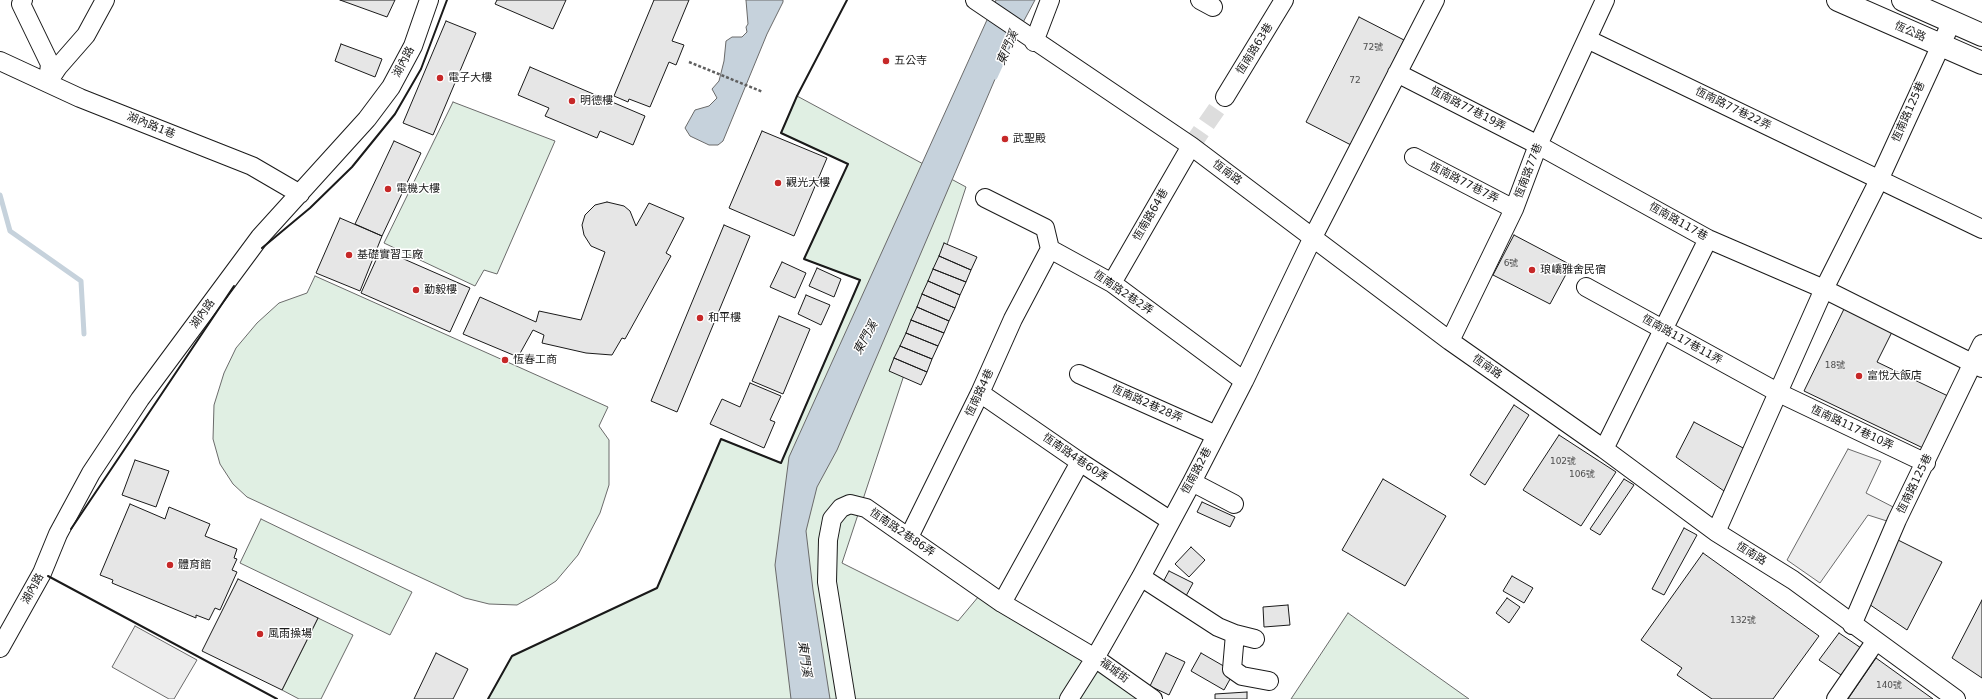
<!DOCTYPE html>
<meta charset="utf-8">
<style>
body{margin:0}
canvas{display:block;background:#fff}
</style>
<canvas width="1982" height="699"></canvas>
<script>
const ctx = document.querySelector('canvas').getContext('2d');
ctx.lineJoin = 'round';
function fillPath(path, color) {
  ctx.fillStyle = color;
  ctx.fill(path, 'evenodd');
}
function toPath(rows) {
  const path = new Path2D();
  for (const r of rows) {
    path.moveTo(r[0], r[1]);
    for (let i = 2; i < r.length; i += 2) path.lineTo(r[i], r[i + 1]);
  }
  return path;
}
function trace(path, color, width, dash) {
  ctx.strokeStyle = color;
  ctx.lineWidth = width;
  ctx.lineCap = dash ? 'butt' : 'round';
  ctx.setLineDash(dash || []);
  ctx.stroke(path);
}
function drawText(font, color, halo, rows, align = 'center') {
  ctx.font = font + ' "DejaVu Sans","Noto Sans TC",sans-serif';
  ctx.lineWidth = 3;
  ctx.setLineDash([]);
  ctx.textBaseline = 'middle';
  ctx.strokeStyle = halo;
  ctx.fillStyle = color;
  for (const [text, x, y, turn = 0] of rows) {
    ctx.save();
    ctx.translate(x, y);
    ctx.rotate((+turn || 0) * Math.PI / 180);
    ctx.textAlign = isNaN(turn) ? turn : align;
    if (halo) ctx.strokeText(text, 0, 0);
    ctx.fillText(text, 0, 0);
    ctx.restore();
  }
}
const green = toPath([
 [797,96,966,187,842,563,958,621,984,590,1151,699,488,699,512,656,657,588,721,439,781,463,860,280,804,259,848,164,781,133,797,96],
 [453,102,555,141,497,274,484,270,475,286,384,243,453,102],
 [315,276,608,407,599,426,609,440,609,485,600,513,578,555,556,581,533,596,517,605,489,604,465,598,247,497,233,484,220,464,213,439,214,405,224,373,236,348,257,323,279,303,307,293,315,276],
 [261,519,412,592,390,635,240,563,261,519],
 [1348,613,1469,699,1291,699,1348,613],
 [318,618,353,635,321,699,299,699,282,690,318,618]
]);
const parking = toPath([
 [1848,449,1881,461,1866,493,1897,509,1890,522,1868,515,1820,583,1787,560,1848,449],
 [135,626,197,660,174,699,169,699,112,667,135,626]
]);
const water = toPath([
 [746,0,783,0,783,2,767,34,723,141,718,145,709,145,690,136,685,128,695,110,709,106,717,98,712,89,719,81,724,61,726,41,732,37,742,37,747,32,746,27,748,24,746,0],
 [996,0,1035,0,1004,58,837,450,817,487,806,531,813,590,830,699,791,699,775,565,789,457,996,0]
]);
const stream = toPath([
 [995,77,1007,51],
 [0,195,10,231,81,281,84,334]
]);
const building = toPath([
 [340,0,395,0,387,17,340,0],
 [497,0,566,0,553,29,495,4,497,0],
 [654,0,689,0,672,41,684,45,676,65,669,62,650,107,629,99,628,102,614,96,654,0],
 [1359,17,1404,40,1351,145,1306,122,1359,17],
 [446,21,476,33,433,135,403,123,446,21],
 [341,44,382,59,375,77,335,61,341,44],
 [530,67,645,116,633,145,600,131,597,138,545,116,549,108,518,95,530,67],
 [762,131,827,158,794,236,729,208,762,131],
 [394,141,421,153,382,236,355,224,394,141],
 [607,202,624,206,630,211,636,226,649,203,684,218,666,253,671,256,625,339,622,338,612,355,586,353,542,343,544,335,533,330,518,357,463,334,480,297,536,322,539,311,581,320,605,252,591,246,584,235,582,225,585,215,595,205,607,202],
 [340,218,382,236,360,291,316,273,340,218],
 [724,225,750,236,677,412,651,401,724,225],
 [1514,235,1571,265,1550,304,1493,275,1514,235],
 [944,243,977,257,971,270,939,256,944,243],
 [381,249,470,288,450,332,361,293,381,249],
 [939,256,971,270,966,282,933,269,939,256],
 [782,262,806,273,795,298,770,287,782,262],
 [817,268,841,279,834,297,809,286,817,268],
 [933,269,966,282,960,295,928,281,933,269],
 [928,281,960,295,955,308,922,294,928,281],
 [922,294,955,308,949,321,917,307,922,294],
 [806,295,830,305,821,325,798,314,806,295],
 [917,307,949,321,944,333,911,320,917,307],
 [1844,309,1892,332,1877,362,1948,396,1923,448,1804,391,1844,309],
 [779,316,810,329,783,394,752,381,779,316],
 [911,320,944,333,938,346,906,333,911,320],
 [906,333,938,346,932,359,900,346,906,333],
 [900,346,932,359,927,372,894,358,900,346],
 [894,358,927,372,921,385,889,371,894,358],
 [750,383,781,396,770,420,775,422,764,448,710,424,722,399,740,407,750,383],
 [1514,405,1529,415,1485,485,1470,475,1514,405],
 [1694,422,1745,449,1724,491,1676,457,1694,422],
 [1559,435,1616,472,1581,526,1523,490,1559,435],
 [135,460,169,471,156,507,122,495,135,460],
 [1383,479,1446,516,1405,586,1342,550,1383,479],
 [1624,479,1634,485,1600,535,1590,529,1624,479],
 [1202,502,1235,517,1230,527,1197,512,1202,502],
 [130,504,165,519,169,507,210,524,205,536,237,549,234,558,237,559,232,570,237,572,220,610,215,608,209,620,196,615,196,618,112,583,113,580,100,575,130,504],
 [1684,528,1697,535,1664,595,1652,589,1684,528],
 [1898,540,1942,562,1907,630,1866,602,1898,540],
 [1191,547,1205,560,1189,577,1175,564,1191,547],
 [1703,553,1819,636,1773,699,1712,699,1677,675,1682,668,1641,640,1703,553],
 [1169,571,1193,583,1186,596,1162,584,1169,571],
 [1512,576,1533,588,1524,603,1503,591,1512,576],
 [238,579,318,618,282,690,202,651,238,579],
 [1507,598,1520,607,1509,623,1496,613,1507,598],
 [1982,600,1982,678,1952,658,1982,600],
 [1288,605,1290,625,1264,627,1263,607,1288,605],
 [1839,633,1861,648,1841,675,1819,660,1839,633],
 [436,653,468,669,453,699,414,699,436,653],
 [1166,653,1185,662,1169,695,1150,686,1166,653],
 [1201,653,1234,672,1224,690,1191,671,1201,653],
 [1876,658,1933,699,1848,699,1876,658],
 [1247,692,1247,699,1215,699,1215,694,1247,692]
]);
const minorTunnel = toPath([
 [1191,146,1225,97]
]);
const path = toPath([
 [689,62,763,92]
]);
const minor = toPath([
 [23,0,21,4,50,64,48,82,58,67,86,35,105,0],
 [975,0,1191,146,1450,341,1604,449,1716,532,1793,580,1956,699],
 [1200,0,1213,7],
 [1587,39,1982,229],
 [1034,42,1050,0],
 [0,61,80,98,252,166,300,194],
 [1397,73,1538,145,1708,239,1824,289,1982,368],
 [1225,97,1284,0],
 [1414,157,1514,209],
 [985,198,1045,228,1050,249,1112,283,1244,381],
 [1112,283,1191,146],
 [1586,287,1779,393,1926,463],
 [1450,341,1514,209,1538,145,1605,0],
 [1079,374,1216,435],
 [980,393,1080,462,1171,521],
 [1604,449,1708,239],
 [1192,482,1234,504],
 [1716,532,1824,289,1879,180,1952,21],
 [909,537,980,393,1013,319,1050,249],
 [1141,577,1218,627,1235,634,1255,639],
 [1002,603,1080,462],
 [1852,625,1897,520,1982,344],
 [1235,634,1232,669,1242,676,1269,681],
 [0,648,42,573,58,534,91,473,140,399,260,237,367,119,391,87,413,46,429,0],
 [846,699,827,582,828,540,832,519,841,508,850,504,866,508,1002,603,1095,658,1153,699],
 [1069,699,1095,658,1141,577,1192,482,1244,381,1313,237,1435,0],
 [1836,699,1875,642]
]);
const major = toPath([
 [1838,0,1982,63],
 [1903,0,1982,35]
]);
const wall = toPath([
 [262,248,310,208,352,167,395,114,421,69,447,0],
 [71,529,234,286],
 [48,576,277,699],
 [488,699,512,656,657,588,721,439,781,463,860,280,804,259,848,164,781,133,797,96,847,0]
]);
const markers = [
 [886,61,4,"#c62828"],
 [440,78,4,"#c62828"],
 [572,101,4,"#c62828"],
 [1005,139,4,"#c62828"],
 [778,183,4,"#c62828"],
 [388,189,4,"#c62828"],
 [349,255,4,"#c62828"],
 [1532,270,4,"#c62828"],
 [416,290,4,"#c62828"],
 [700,318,4,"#c62828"],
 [505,360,4,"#c62828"],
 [1859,376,4,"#c62828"],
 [170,565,4,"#c62828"],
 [260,634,4,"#c62828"]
];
const numberNames = [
 ["72號",1373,48],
 ["72",1355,81],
 ["6號",1511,264],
 ["18號",1835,366],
 ["102號",1563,462],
 ["106號",1582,475],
 ["132號",1743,621],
 ["140號",1889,686]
];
const streetNames = [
 ["恆公路",1910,32,24],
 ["恆南路63巷",1255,49,-58],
 ["湖內路",404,62,-62],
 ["恆南路77巷19弄",1468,109,27],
 ["恆南路77巷22弄",1733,109,26],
 ["恆南路125巷",1909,112,-66],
 ["湖內路1巷",151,126,22],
 ["恆南路77巷",1529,171,-69],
 ["恆南路",1227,173,37],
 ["恆南路77巷7弄",1464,183,27],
 ["恆南路64巷",1151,215,-60],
 ["恆南路117巷",1678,222,29],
 ["恆南路2巷2弄",1123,293,34],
 ["湖內路",203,314,-54],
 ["恆南路117巷11弄",1682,340,29],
 ["恆南路",1487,367,35],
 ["恆南路4巷",980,393,-65],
 ["恆南路2巷28弄",1147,404,24],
 ["恆南路117巷10弄",1852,428,25],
 ["恆南路4巷60弄",1075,458,34],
 ["恆南路2巷",1197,471,-62],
 ["恆南路125巷",1915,484,-64],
 ["恆南路2巷86弄",902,533,34],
 ["恆南路",1751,554,32],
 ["湖內路",33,589,-61],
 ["福城街",1114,671,36]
];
const poiNames = [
 ["五公寺",894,61],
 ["電子大樓",448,78],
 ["明德樓",580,101],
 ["武聖殿",1013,139],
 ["觀光大樓",786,183],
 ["電機大樓",396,189],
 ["基礎實習工廠",357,255],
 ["琅嶠雅舍民宿",1540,270],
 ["勤毅樓",424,290],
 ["和平樓",708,318],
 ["恆春工商",513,360],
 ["富悅大飯店",1867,376],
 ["體育館",178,565],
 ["風雨操場",268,634]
];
const waterNames = [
 ["東門溪",1008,48,-67],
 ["東門溪",866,338,-61],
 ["東門溪",804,659,82]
];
fillPath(green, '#e0efe3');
trace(green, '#6a6a6a', 1);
fillPath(parking, '#ededed');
trace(parking, '#6a6a6a', 1);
fillPath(water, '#c6d2dc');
trace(water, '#6a6a6a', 1);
trace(stream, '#c6d2dc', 5);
fillPath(building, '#e6e6e6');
trace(building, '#1a1a1a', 1);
trace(minorTunnel, '#ddd', 18, [18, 9]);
trace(minor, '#1a1a1a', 20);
trace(major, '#1a1a1a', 24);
trace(path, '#5f5f5f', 2.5, [3, 2]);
trace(minor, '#fff', 18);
trace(major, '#fff', 22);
trace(wall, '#1a1a1a', 2);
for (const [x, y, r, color] of markers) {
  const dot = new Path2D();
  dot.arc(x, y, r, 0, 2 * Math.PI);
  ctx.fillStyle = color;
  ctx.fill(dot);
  trace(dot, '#fff', 1.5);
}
drawText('9px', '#4d4d4d', null, numberNames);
drawText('11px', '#1a1a1a', '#fff', streetNames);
drawText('11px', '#1a1a1a', '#fff', poiNames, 'left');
drawText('italic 12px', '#1a1a1a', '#fff', waterNames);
</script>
